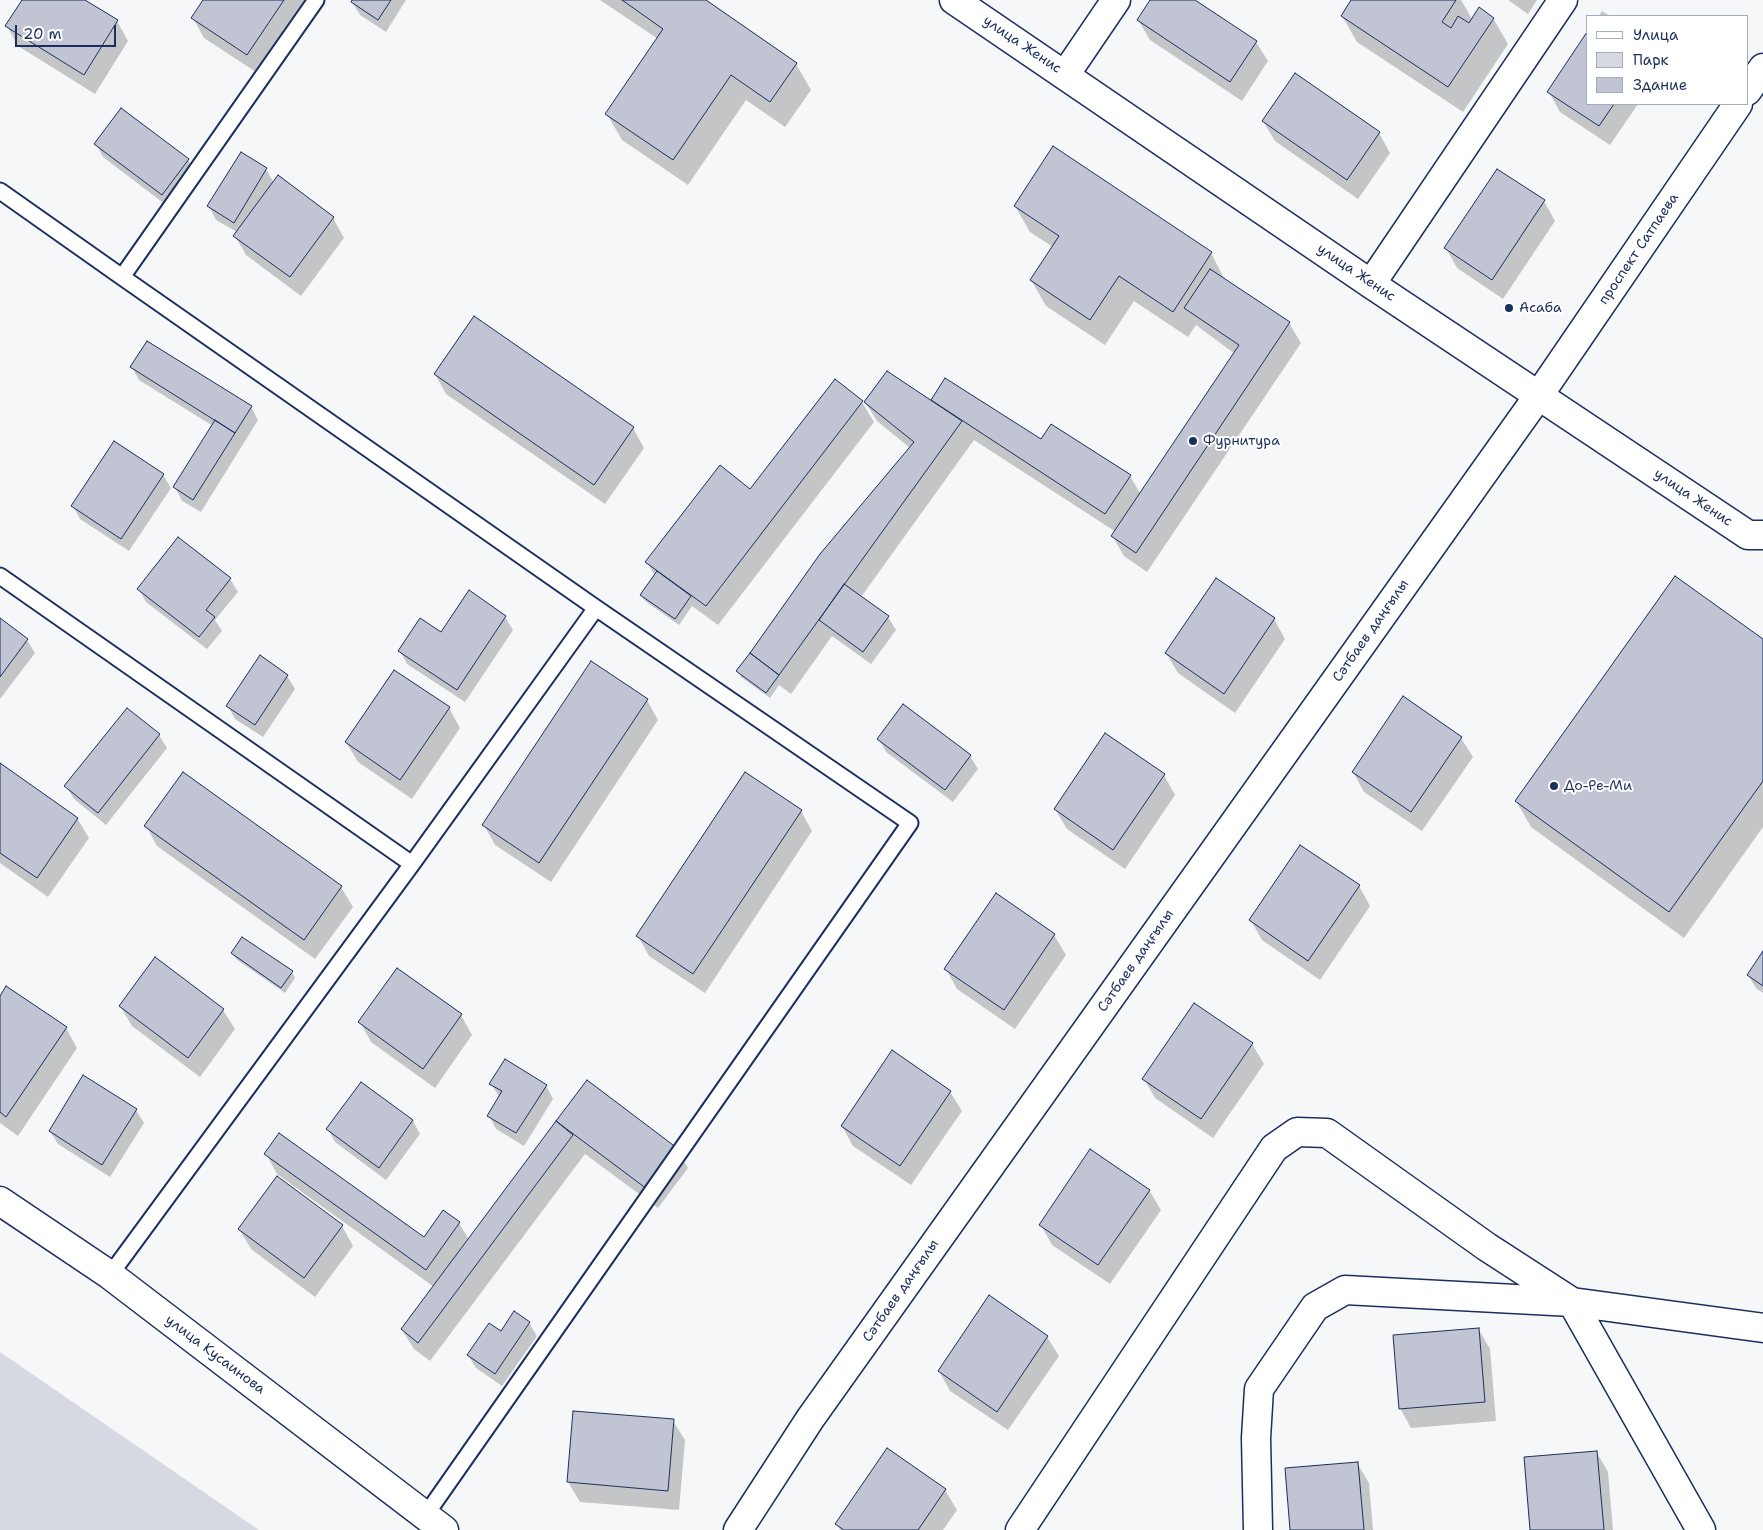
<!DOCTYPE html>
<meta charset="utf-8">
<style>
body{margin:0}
#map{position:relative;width:1763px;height:1530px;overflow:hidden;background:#f6f7f9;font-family:"Shantell Sans",sans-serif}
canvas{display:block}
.legend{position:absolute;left:1586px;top:15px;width:162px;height:90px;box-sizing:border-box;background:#fff;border:1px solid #a4acbf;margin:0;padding:6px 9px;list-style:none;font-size:15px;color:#1b2f5e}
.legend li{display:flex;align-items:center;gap:10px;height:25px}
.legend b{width:25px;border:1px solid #a4acbf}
.scale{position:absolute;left:15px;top:25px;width:101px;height:22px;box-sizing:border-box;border:2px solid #1b2f5e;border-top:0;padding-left:6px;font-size:15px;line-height:18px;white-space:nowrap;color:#1b2f5e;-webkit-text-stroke:4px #fff;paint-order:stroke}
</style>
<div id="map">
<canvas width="1763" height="1530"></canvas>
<ul class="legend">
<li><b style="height:6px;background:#fff"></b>Улица</li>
<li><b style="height:14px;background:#d6d9e2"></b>Парк</li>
<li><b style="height:14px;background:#c0c4d3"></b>Здание</li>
</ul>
<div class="scale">20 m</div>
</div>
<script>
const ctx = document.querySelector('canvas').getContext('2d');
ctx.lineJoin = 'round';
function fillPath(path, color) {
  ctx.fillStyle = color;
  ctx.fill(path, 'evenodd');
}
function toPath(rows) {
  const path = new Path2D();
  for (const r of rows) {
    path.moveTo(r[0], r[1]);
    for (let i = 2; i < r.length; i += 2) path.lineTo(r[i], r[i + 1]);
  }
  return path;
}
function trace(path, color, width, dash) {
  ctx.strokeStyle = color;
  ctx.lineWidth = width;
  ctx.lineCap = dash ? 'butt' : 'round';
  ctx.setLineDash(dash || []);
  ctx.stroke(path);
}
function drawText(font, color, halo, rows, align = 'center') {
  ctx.font = font + ' "Shantell Sans",sans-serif';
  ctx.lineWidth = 4;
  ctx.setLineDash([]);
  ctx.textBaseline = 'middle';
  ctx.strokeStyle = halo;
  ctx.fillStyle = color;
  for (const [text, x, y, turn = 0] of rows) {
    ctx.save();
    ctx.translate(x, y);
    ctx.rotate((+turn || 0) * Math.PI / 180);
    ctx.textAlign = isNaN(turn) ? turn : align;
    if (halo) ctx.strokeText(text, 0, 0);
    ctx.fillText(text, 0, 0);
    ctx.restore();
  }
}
const green = toPath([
 [0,1352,259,1530,0,1530]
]);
const shadow = toPath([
 [23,0,83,0,117,21,128,41,95,94,18,46,7,26],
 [205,0,308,0,259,74,204,38,193,18],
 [354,0,406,0,386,32,360,15,352,2],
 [600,0,704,0,796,64,811,90,785,127,746,100,688,185,622,140,607,114,658,39],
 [1151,0,1192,0,1256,42,1268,61,1242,101,1150,40,1138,20],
 [1353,0,1461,0,1472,19,1493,18,1508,44,1463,112,1357,42,1342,16],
 [1508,0,1537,0,1528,14],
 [1602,11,1610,16,1599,16],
 [1549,92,1587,104,1638,104,1610,145,1560,112],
 [122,109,188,160,196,173,170,208,103,157,96,144],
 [1263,121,1379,133,1390,153,1358,199,1275,141],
 [266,169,274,183,333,218,344,238,301,296,246,255,235,236,237,232,216,220,209,206],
 [1544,201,1555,221,1503,299,1457,268,1446,248],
 [1015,206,1211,253,1225,280,1289,323,1301,343,1147,572,1124,556,1113,537,1116,532,974,440,861,597,888,617,896,630,871,664,832,636,791,694,779,685,770,698,741,677,738,671,910,448,877,421,865,402,931,402,945,379,1041,441,1130,476,1141,495,1235,354,1196,325,1188,337,1134,301,1105,345,1046,306,1031,280,1053,247,1030,232],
 [132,367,251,407,258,420,201,512,182,501,175,487,213,426,139,380],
 [435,374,633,428,644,448,605,504,446,394],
 [835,380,862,402,874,422,718,625,692,606,679,625,645,601,641,595,655,576,647,562,750,490],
 [163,475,171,488,129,551,80,519,73,506],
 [230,579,238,592,215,620,222,631,207,649,146,602,139,589],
 [505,617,513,630,465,702,407,664,400,651],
 [0,619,27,640,35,653,0,699],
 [1274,619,1285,639,1235,713,1178,673,1166,653],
 [1763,641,1763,827,1684,938,1531,827,1516,801],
 [287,676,295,689,263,737,235,719,228,706],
 [647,700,658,720,551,882,495,845,484,825],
 [449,708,460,728,412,799,358,762,346,742],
 [127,709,159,735,167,748,106,825,74,799,66,786],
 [1461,738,1473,757,1422,831,1364,792,1353,772],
 [879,739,970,756,978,769,953,802,886,752],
 [0,765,77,818,89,838,48,897,0,863],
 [183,774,341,887,353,907,315,959,157,846,146,826],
 [1164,775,1175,795,1125,869,1067,829,1055,809],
 [801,811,812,831,705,993,649,956,638,936],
 [1359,886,1370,906,1320,980,1262,940,1251,921],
 [996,895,1054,935,1066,955,1015,1029,957,989,946,969],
 [232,953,292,972,295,978,285,993,236,959],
 [1763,954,1763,993,1756,988,1748,975],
 [0,998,66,1028,77,1048,18,1136,0,1123],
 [1194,1005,1252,1044,1264,1064,1213,1138,1155,1098,1144,1079],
 [120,1006,223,1010,235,1029,200,1077,132,1026],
 [461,1015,472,1035,435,1088,371,1042,360,1022],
 [587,1082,676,1149,688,1168,658,1208,585,1154,430,1361,414,1349,402,1330,434,1287,277,1174,266,1154,424,1239,459,1223,469,1240],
 [491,1084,546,1085,553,1099,524,1146,496,1129,489,1116,500,1098],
 [950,1092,962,1111,911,1185,853,1146,842,1126],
 [136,1110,144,1123,110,1177,58,1144,50,1131],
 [413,1121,420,1134,386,1180,335,1142,328,1129],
 [1149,1190,1161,1210,1110,1284,1052,1245,1041,1225],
 [342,1226,353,1246,315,1297,251,1249,239,1229],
 [529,1323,537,1336,502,1386,476,1368,468,1355],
 [1479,1330,1490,1349,1496,1421,1411,1428,1400,1408],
 [1047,1337,1059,1356,1008,1430,950,1391,939,1371],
 [673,1421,685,1440,679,1510,580,1502,568,1482],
 [1597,1453,1608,1472,1613,1530,1531,1530],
 [1357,1463,1369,1483,1373,1530,1291,1530],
 [945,1490,957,1510,943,1530,840,1530,837,1524]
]);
const building = toPath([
 [22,0,85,0,118,20,84,75,5,26,22,0],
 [203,0,284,0,247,55,191,18,203,0],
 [352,0,391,0,378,20,351,2,352,0],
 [622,0,706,0,797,63,770,102,731,75,673,160,605,114,663,29,622,0],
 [1150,0,1195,0,1257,41,1230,82,1137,20,1150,0],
 [1351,0,1456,0,1442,22,1451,28,1458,16,1469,23,1479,7,1494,18,1448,87,1341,16,1351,0],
 [1587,32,1587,104,1614,104,1599,126,1547,92,1587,32],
 [1295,73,1380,132,1347,180,1262,121,1295,73],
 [121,108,189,159,162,195,94,144,121,108],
 [1053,146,1212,252,1173,312,1119,276,1090,320,1030,280,1059,236,1014,206,1053,146],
 [241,152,267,168,234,223,207,206,241,152],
 [1497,169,1545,200,1492,280,1444,248,1497,169],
 [278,175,334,217,290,277,233,236,278,175],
 [1210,269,1290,322,1136,553,1111,536,1239,345,1184,308,1210,269],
 [474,316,634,427,594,485,434,374,474,316],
 [147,341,252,406,235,433,130,367,147,341],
 [887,371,962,421,779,675,750,653,820,554,914,442,864,402,887,371],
 [945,378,1041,439,1051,424,1131,475,1105,514,931,400,945,378],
 [835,379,863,401,706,606,645,562,720,465,750,489,835,379],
 [215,420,235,433,193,500,173,487,215,420],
 [114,441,164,474,121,539,71,506,114,441],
 [178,537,231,578,206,610,215,617,199,637,137,589,178,537],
 [657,571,691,596,675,619,640,595,657,571],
 [1675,576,1763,639,1763,781,1669,912,1515,801,1675,576],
 [1216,578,1275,618,1224,694,1165,653,1216,578],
 [844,584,889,616,863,652,819,620,844,584],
 [469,590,506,616,457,690,398,651,420,618,441,632,469,590],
 [0,618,28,639,0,677,0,618],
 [750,653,779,675,766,693,736,671,750,653],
 [260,655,288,675,255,725,226,706,260,655],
 [591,661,648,699,539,863,482,825,591,661],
 [394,670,450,707,400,780,345,742,394,670],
 [1403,696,1462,737,1411,812,1352,772,1403,696],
 [903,704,971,755,945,790,877,739,903,704],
 [127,708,160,734,98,813,64,786,127,708],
 [1105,733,1165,774,1113,850,1054,809,1105,733],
 [0,763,78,818,37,878,0,853,0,763],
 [183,772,342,886,304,940,144,826,183,772],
 [745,772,802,810,693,974,636,936,745,772],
 [1300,845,1360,885,1308,961,1249,920,1300,845],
 [996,893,1055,934,1004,1010,944,969,996,893],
 [242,937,293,971,281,988,231,953,242,937],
 [1763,951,1763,986,1747,975,1763,951],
 [155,957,224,1009,188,1058,119,1006,155,957],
 [397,968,462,1014,423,1069,358,1022,397,968],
 [6,986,67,1027,6,1117,0,1112,0,996,6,986],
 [1194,1003,1253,1043,1201,1119,1142,1079,1194,1003],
 [892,1050,951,1091,900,1166,841,1126,892,1050],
 [505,1059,547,1085,516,1133,487,1116,502,1091,489,1084,505,1059],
 [83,1075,137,1109,102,1165,49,1131,83,1075],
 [587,1080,677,1148,647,1189,556,1121,587,1080],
 [361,1082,413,1120,379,1168,326,1129,361,1082],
 [556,1121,573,1135,418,1343,401,1329,556,1121],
 [279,1133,424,1237,443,1210,460,1222,426,1270,264,1154,279,1133],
 [1090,1149,1150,1190,1098,1265,1039,1225,1090,1149],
 [277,1176,343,1225,304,1278,238,1229,277,1176],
 [989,1295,1048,1336,997,1412,938,1371,989,1295],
 [514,1311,530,1322,495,1374,467,1355,489,1323,501,1331,514,1311],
 [1479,1328,1485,1402,1399,1409,1393,1335,1479,1328],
 [573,1411,674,1419,668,1491,567,1482,573,1411],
 [887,1448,946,1489,918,1530,844,1530,835,1524,887,1448],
 [1597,1451,1604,1530,1530,1530,1524,1457,1597,1451],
 [1358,1462,1364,1530,1290,1530,1285,1468,1358,1462]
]);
const service = toPath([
 [0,191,122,277,316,0],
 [122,277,596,608,910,823,425,1516],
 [0,576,412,864],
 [110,1275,412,864,596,608]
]);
const minor = toPath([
 [954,0,1371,284,1748,535,1763,535],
 [1065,75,1116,0],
 [1371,284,1563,0],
 [1020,1530,1274,1148,1297,1132,1327,1133,1487,1247,1572,1302,1763,1328],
 [1258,1530,1256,1438,1259,1389,1315,1307,1345,1290,1572,1302,1701,1530]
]);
const tertiary = toPath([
 [1747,91,1763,68],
 [0,1201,110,1275,444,1530],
 [738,1530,810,1419,1539,395,1738,104]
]);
const markers = [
 [1509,308,5,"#1b2f5e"],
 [1193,441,5,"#1b2f5e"],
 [1554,786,5,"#1b2f5e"]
];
const streetNames = [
 ["улица Женис",1022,45,34],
 ["проспект Сатпаева",1639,249,-56],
 ["улица Женис",1356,273,34],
 ["улица Женис",1693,498,34],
 ["Сәтбаев даңғылы",1371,631,-55],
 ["Сәтбаев даңғылы",1136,961,-55],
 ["Сәтбаев даңғылы",901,1291,-55],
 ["улица Кусаинова",215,1355,37]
];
const poiNames = [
 ["Асаба",1519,308],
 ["Фурнитура",1203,441],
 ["До-Ре-Ми",1564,786]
];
fillPath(green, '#d6d9e2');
fillPath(shadow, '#0003');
fillPath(building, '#c0c4d3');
trace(building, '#1b2f5e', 1);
trace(service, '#1b2f5e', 19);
trace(minor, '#1b2f5e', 31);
trace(tertiary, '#1b2f5e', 31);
trace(service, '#fff', 15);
trace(minor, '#fff', 28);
trace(tertiary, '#fff', 28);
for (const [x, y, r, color] of markers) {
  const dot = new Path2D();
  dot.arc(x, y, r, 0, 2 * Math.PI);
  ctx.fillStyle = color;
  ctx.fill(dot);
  trace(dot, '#fff', 2);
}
drawText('14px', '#1b2f5e', '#fff', streetNames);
drawText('14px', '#1b2f5e', '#fff', poiNames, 'left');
</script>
